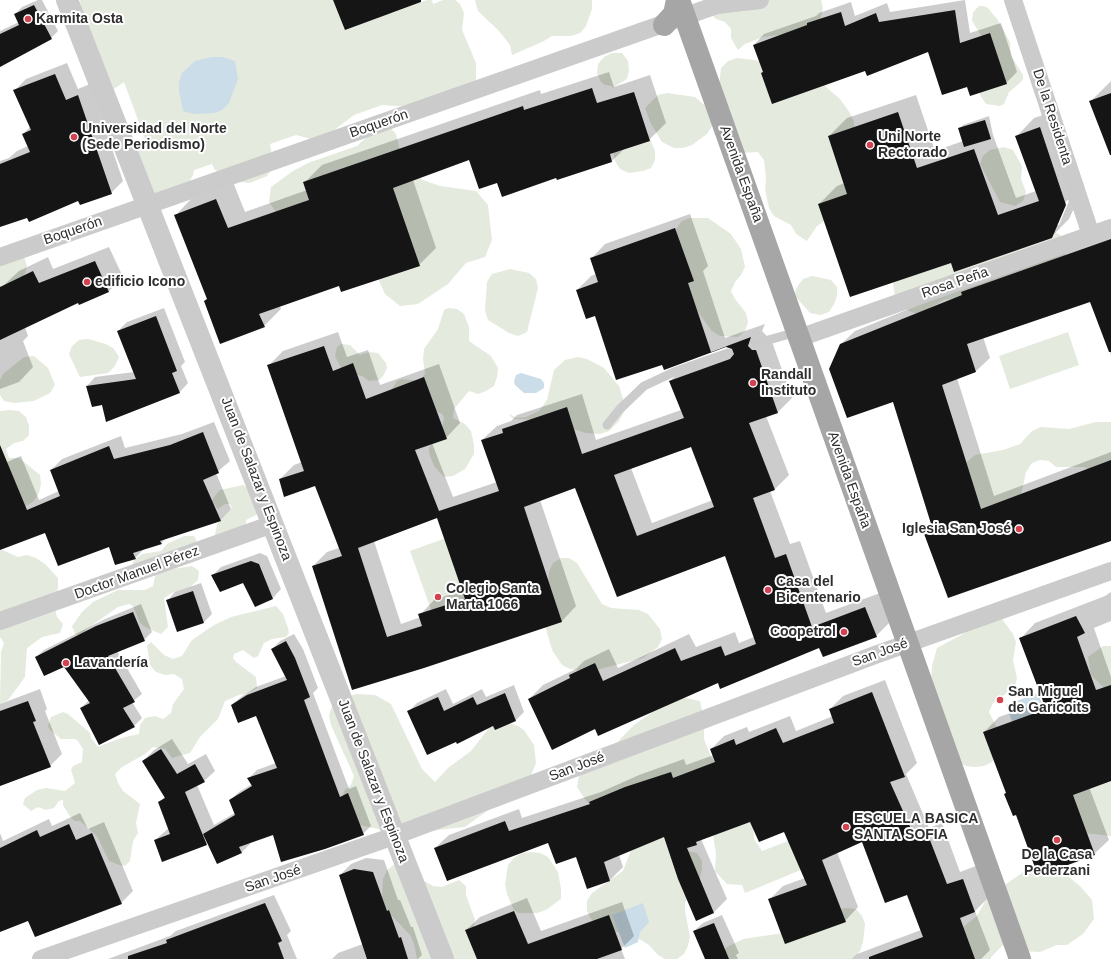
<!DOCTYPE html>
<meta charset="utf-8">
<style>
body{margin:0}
canvas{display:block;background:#fff}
</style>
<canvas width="1111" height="959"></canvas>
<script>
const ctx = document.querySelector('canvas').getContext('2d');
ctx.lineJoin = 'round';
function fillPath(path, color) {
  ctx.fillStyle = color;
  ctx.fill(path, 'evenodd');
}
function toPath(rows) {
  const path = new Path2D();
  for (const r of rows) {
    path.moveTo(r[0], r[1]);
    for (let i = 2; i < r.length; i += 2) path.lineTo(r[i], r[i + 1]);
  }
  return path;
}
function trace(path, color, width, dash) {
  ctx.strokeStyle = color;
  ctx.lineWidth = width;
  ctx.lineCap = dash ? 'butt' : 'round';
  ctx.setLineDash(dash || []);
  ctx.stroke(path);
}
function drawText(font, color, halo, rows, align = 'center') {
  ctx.font = font + ' Arial,sans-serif';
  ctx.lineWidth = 4;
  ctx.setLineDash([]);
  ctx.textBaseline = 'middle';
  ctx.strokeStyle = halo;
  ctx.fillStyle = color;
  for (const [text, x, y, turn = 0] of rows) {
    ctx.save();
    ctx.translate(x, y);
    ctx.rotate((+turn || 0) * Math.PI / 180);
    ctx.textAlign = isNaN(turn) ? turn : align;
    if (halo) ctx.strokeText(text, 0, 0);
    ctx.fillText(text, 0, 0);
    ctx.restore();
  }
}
const green = toPath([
 [80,0,333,0,340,17,392,13,427,0,432,0,433,4,443,0,455,0,460,4,464,13,462,30,476,63,476,81,422,108,382,105,354,115,329,134,311,139,296,135,270,144,273,160,272,169,267,176,250,183,240,182,215,170,212,164,194,170,193,175,184,191,177,198,142,194,132,146,145,139,124,82,114,89,82,14],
 [475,0,592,0,592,9,586,26,580,33,571,36,552,36,544,41,512,55,510,45,499,31,478,11],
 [703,0,821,0,823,8,821,17,816,25,799,33,763,37,745,44,738,50,731,38,731,29,725,22,716,19,709,12],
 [979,6,984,6,988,8,997,19,1010,42,1011,56,1023,75,1023,79,1020,83,1009,92,1004,104,1000,106,986,104,980,95,980,86,990,49,972,21,973,12],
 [612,53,622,53,628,61,629,70,627,79,612,88,612,86,605,85,601,82,597,73,598,64,604,57],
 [737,58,755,60,763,63,808,66,826,87,840,99,850,113,854,122,855,131,846,202,833,215,817,226,807,241,796,234,791,225,774,216,769,208,765,189,766,179,764,160,758,152,740,153,719,86,721,68,728,61],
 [667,93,695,97,709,109,713,117,712,126,707,134,692,145,683,148,674,148,662,142,651,124,645,108,658,95],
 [384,121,396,134,400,151,407,168,423,180,440,186,476,191,488,205,492,240,485,257,466,263,448,284,418,304,400,306,385,294,377,276,280,218,269,202,271,187,293,171,308,163,357,146],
 [640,131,648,134,655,151,655,160,651,168,643,171,629,173,620,169,615,161,613,152],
 [1004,147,1013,150,1022,166,1021,179,1026,192,1023,201,1015,206,1000,202,980,164,983,156,990,150],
 [690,218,708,218,731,234,741,249,745,267,741,275,735,282,731,291,735,299,746,313,748,322,745,331,738,337,720,336,712,331,692,304,676,229,682,221],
 [1046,225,1061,236,1066,253,1063,261,980,293,944,300,920,314,911,312,896,303,893,284,900,276],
 [0,254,24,257,27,266,25,274,15,288,0,292],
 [510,269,529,273,536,279,538,288,527,332,518,336,509,333,488,320,485,310,487,282,492,274],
 [812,276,831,280,837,287,837,296,834,304,829,312,820,315,810,313,794,295,797,287,803,279],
 [448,308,457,309,464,314,469,327,469,341,491,356,498,368,497,377,494,386,486,391,478,394,469,391,454,409,453,418,465,424,471,431,474,445,474,454,465,469,453,476,444,477,434,466,429,453,429,448,442,428,444,418,442,414,392,394,392,389,397,381,402,379,420,381,423,377,425,373,423,359,424,349,438,329,444,310],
 [1068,332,1079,365,1010,389,999,356],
 [88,339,106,344,114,349,119,357,115,366,108,373,80,377,77,371,69,354,72,346,79,340],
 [341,344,350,345,360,355,369,352,378,353,386,363,387,368,383,376,379,380,369,381,362,376,350,373,341,368,335,356,337,347],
 [34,356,48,368,55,385,50,393,34,401,14,403,4,401,0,395,0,380,3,374,24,357],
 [578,357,587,359,604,368,619,386,626,408,619,421,609,431,600,434,586,433,545,420,516,419,512,418,509,414,517,418,526,417,539,411,547,400,554,370,565,360],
 [10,410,19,411,26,417,29,426,29,435,23,441,14,443,6,449,9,458,19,458,40,475,41,484,39,493,34,501,26,506,17,505,0,473,0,411],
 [1096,422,1111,422,1111,476,1083,467,1056,467,1049,461,1040,460,1032,463,1026,472,1020,500,1012,505,972,511,961,468,968,461,975,455,1003,450,1020,444,1032,431,1041,427,1069,429],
 [243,485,247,488,258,514,246,520,246,527,219,538,215,534,218,521,232,508,230,504,225,504,218,509,212,501,214,497,220,490],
 [184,536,194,536,198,544,173,569,192,566,199,571,198,580,190,587,172,593,164,598,168,627,161,634,147,628,140,623,133,606,129,604,118,607,87,629,81,636,75,634,72,626,82,612,93,602,118,590,145,590,153,586,155,576,149,569,131,569,134,560,142,554,161,551,167,544],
 [446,538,469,602,433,615,410,551],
 [0,549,18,557,27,555,36,558,45,564,58,578,58,587,55,608,57,617,63,624,60,633,42,637,27,648,25,677,8,700,0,704,1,652,4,643,0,637],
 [561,558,569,558,577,563,602,604,611,608,639,610,648,614,660,629,662,639,658,647,643,658,589,672,570,669,562,665,552,650,545,625,549,571,553,563],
 [276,606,283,614,288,628,289,633,286,637,272,639,264,643,258,656,254,658,243,650,234,654,233,658,236,662,256,677,257,688,245,694,239,695,225,701,218,719,200,737,190,753,172,758,165,749,153,747,145,754,122,767,115,774,118,783,123,791,140,804,136,823,138,833,133,841,130,861,126,865,122,866,109,861,97,836,80,821,75,821,71,818,63,805,63,800,59,801,54,808,46,810,38,807,31,811,23,804,25,798,37,790,46,788,65,791,75,783,71,770,73,766,82,762,83,749,78,741,75,739,61,739,50,730,48,726,51,717,63,712,68,714,90,733,91,738,98,747,121,738,139,734,140,725,145,718,155,716,163,719,171,713,173,704,184,689,182,679,174,674,165,675,156,672,150,665,147,646,151,642,164,655,173,659,182,656,192,640,214,625,231,617],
 [986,618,1002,619,1013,634,1016,642,1013,660,1017,678,1015,687,993,703,989,712,1001,736,997,754,992,762,984,766,975,767,966,766,957,761,931,684,932,666,937,648,963,634],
 [1103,646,1111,646,1111,695,1091,675,1088,657],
 [356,694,375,695,391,704,422,769,435,782,448,768,471,751,489,728,498,724,507,723,516,725,524,730,534,745,536,763,529,780,465,827,429,831,394,839,378,829,355,824,342,800,344,791,351,785,354,776,331,725,329,715,332,706,339,700],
 [681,697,700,701,704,720,704,739,711,757,745,803,753,820,754,839,762,851,791,840,803,869,745,893,742,885,727,884,715,871,716,853,713,835,603,811,587,802,577,787,580,769,611,753,621,738,634,725,664,704],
 [1111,774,1111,836,1084,833,1058,792],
 [658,833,687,851,697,853,702,861,702,870,697,887,685,902,685,911,690,937,688,946,684,954,677,959,665,959,658,955,649,945,633,935,623,932,605,932,591,919,587,911,587,901,592,893,623,871,633,845],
 [531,852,540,853,548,857,558,872,561,889,561,899,546,910,537,913,518,913,514,910,507,894,505,884,508,865,514,858,522,853],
 [395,864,433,886,442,887,459,880,466,886,466,895,475,920,471,938,482,959,417,959,414,944,410,935,390,914,385,906,382,897,383,879,387,870],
 [1049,866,1066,875,1080,886,1092,900,1094,919,1083,934,1067,945,1057,945,1040,952,1021,951,1004,944,991,957,991,959,923,959,977,916,986,900,1000,888,1031,867],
 [847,908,856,909,862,916,865,924,863,942,860,951,853,959,713,959,727,947,743,939,797,931,838,909]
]);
const water = toPath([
 [212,57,223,57,235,61,238,79,229,103,222,110,214,113,194,114,183,111,179,91,179,82,182,73,195,61],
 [521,373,541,379,544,383,544,388,536,393,524,393,515,385,514,382,516,375],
 [1038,693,1045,712,1013,724,1006,705],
 [643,903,649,922,640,932,638,942,625,948,612,915]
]);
const shadow = toPath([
 [38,0,42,0,58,31,51,38,0,52,0,31,19,22,15,14,22,7],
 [965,0,970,33,1001,23,1017,72,1006,83,967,86,929,51,866,70,764,71,754,45,764,34,816,16,819,13,851,2,855,16,887,3,890,12],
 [67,63,78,89,90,84,123,181,111,193,79,200,0,226,0,161,9,158,17,151,28,146,23,134,31,126,14,91,26,79],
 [609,72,614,87,650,75,666,123,649,140,625,148,612,161,557,177,497,182,469,159,413,180,436,248,419,265,339,285,280,306,281,309,264,326,205,301,208,298,176,215,192,198,233,182,245,212,307,190,305,182,322,165,540,90,541,94],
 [1111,81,1111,156,1090,102],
 [916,95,935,151,963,141,959,129,963,125,989,116,993,135,1016,198,1036,191,1017,136,1034,118,1058,110,1084,186,1069,219,1051,237,952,262,819,204,837,186,845,183,829,136,847,118],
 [1067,200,1069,201,1059,225,1056,225],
 [690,214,708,266,703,271,725,338,765,324,762,331,767,336,770,336,792,398,778,412,766,416,789,475,775,489,770,491,790,544,800,541,826,613,880,593,890,622,876,636,820,647,718,681,595,728,529,699,543,685,576,669,584,661,609,649,618,668,689,634,696,647,735,632,739,643,754,637,725,555,617,596,576,487,540,500,576,606,562,621,424,667,353,688,313,566,327,552,339,548,316,485,280,479,294,465,302,462,268,366,283,351,338,332,347,357,368,350,380,385,439,364,460,423,446,438,432,443,453,497,497,482,482,440,497,426,511,421,517,415,582,394,596,440,681,410,670,381,684,367,735,348,726,346,665,369,663,364,596,315,577,290,591,276,596,274,591,259,605,244],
 [692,446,713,500,652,523,631,468],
 [438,516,463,590,434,600,420,615,421,617,401,624,374,541],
 [1111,231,1111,355,1091,301,983,337,990,358,976,371,957,378,994,496,1111,452,1111,540,924,531,932,523,893,401,840,345,855,331,970,284],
 [109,247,123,277,109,291,79,301,25,327,28,336,23,341,33,367,19,382,0,389,0,303,4,285,19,271,48,257,53,269],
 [164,308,185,362,181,366,188,383,180,392,107,421,102,404,93,406,87,386,95,377,134,372,118,331,127,322],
 [214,422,230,461,216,473,231,509,220,520,166,539,161,543,145,548,135,558,110,546,46,532,0,546,0,465,21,456,39,500,59,491,51,470,62,459,121,436,125,448,182,434],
 [260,553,267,556,281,589,273,598,256,605,243,582,213,575,221,567],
 [201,583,212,614,204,622,167,601,175,592],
 [1111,592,1111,621,1094,628,1111,677,1111,780,1089,787,1109,840,1094,854,1016,814,1005,794,1007,792,984,732,999,717,1044,701,1021,638,1035,623,1105,596],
 [141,604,152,632,144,640,117,651,142,694,132,702,142,718,134,726,99,743,81,708,89,700,64,666,36,657,44,650,105,619],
 [294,634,303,649,318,688,313,693,349,789,356,786,371,826,363,834,274,833,249,842,250,844,241,853,208,842,206,844,155,840,169,828,160,802,165,796,143,761,154,750,172,739,188,764,206,754,215,771,204,781,197,785,214,825,235,813,230,800,239,792,252,784,249,778,257,770,276,763,257,715,232,705,241,697,256,687,286,676,272,649,280,641],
 [885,680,917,763,906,774,929,828,942,823,960,872,976,866,988,898,975,911,990,950,981,959,852,959,857,954,921,930,908,894,862,841,837,852,858,907,845,921,769,900,783,886,805,878,785,830,751,820,701,839,727,899,714,912,697,919,665,836,619,855,623,867,610,880,587,888,576,856,549,842,435,848,449,835,519,809,522,818,601,792,639,775,684,759,686,765,714,755,711,749,724,736,747,727,749,732,790,716,796,731,833,716,830,709,843,696],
 [514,685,524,712,516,720,496,728,494,724,409,711,417,703,446,689,453,704,482,689,486,697],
 [40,689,47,709,45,711,62,754,50,766,0,786,0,704],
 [80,813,88,829,104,822,133,891,121,903,29,919,0,931,0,833,3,841,49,819,52,826],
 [366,858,384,860,398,900,400,900,411,927,413,927,422,955,418,959,332,959,338,953,363,944,340,875,351,864],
 [274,895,291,931,287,935,297,959,108,959,170,936,176,931],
 [527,898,541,931,622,902,634,936,621,949,625,959,477,959,466,930,480,917],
 [722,915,739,953,736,955,738,959,706,959,694,931,703,923]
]);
const building = toPath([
 [333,0,421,0,421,2,345,30],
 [34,5,52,39,0,67,0,34,19,25,14,14],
 [955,10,960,43,990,33,1007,84,970,96,967,87,942,95,928,52,867,76,865,71,772,104,761,73,763,72,753,45,807,25,807,23,841,12,845,26,876,13,879,22],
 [55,74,66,100,78,95,112,194,80,205,78,201,29,222,27,218,0,227,0,164,30,152,22,134,31,130,13,90],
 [592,88,597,103,634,92,650,141,610,154,612,162,557,180,556,178,502,197,497,183,479,189,469,160,393,188,420,266,341,292,339,286,259,314,265,327,220,344,204,301,207,299,174,215,216,199,228,228,309,200,303,182,523,106,524,110],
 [1111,93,1111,155,1110,155,1089,101],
 [898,112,917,168,974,149,998,215,1039,201,1015,136,1040,127,1066,205,1052,238,954,272,951,263,850,297,818,204,847,194,828,136],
 [985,120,991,139,964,147,958,128],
 [675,228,694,281,688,283,711,352,751,337,748,346,752,350,756,350,778,413,749,423,775,490,753,498,775,558,786,554,812,627,865,607,877,637,823,657,819,648,720,689,718,683,598,736,595,729,552,750,528,699,570,678,569,675,595,663,603,681,675,648,681,661,721,646,725,656,756,644,725,556,617,597,575,488,524,507,562,622,424,668,352,690,312,566,342,556,315,486,284,497,279,479,304,471,267,365,324,346,333,371,353,363,366,399,424,377,447,439,415,450,439,511,499,491,481,440,503,433,502,429,567,407,582,454,684,418,669,381,730,359,734,354,732,349,726,347,664,370,662,365,616,380,595,316,586,319,576,290,598,282,590,258],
 [691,447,714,507,637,536,614,475],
 [437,518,465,599,418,614,422,626,387,637,358,548],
 [1111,239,1111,352,1109,352,1090,302,967,344,976,372,942,385,981,509,1111,460,1111,541,948,598,923,531,932,527,893,402,847,418,829,369,840,344,962,295,961,292],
 [95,261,109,292,79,305,78,303,0,340,0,287,33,271,39,283],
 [156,316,177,371,172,373,180,393,106,422,102,405,92,407,86,386,136,379,117,331],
 [203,432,219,473,203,480,221,521,160,541,162,544,133,553,136,559,115,565,109,547,58,566,45,533,0,550,0,445,27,510,60,496,50,470,109,446,114,459,170,445],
 [251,561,259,564,273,599,255,607,243,583,220,592,211,575],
 [193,591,204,623,177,632,166,600],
 [133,612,145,641,108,656,135,702,123,708,135,727,99,745,80,708,90,703,64,667,44,676,35,657,96,626],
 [1076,616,1085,633,1077,637,1096,690,1111,685,1111,781,1073,795,1095,855,1038,876,1016,815,1013,816,1004,794,1006,793,983,732,1046,709,1019,638],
 [286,641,295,658,310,697,304,700,340,797,348,793,364,835,325,849,281,862,273,835,239,847,242,853,217,864,203,834,235,815,229,800,252,786,247,778,277,768,256,716,238,723,231,705,247,695,287,680,271,649],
 [872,692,905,777,890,782,916,840,928,835,947,884,963,879,975,912,960,918,975,959,869,959,869,957,923,937,907,895,885,903,862,842,822,860,846,922,785,944,768,899,807,885,784,832,759,842,750,822,696,842,697,845,687,848,714,913,696,921,678,879,664,837,604,862,610,881,587,889,576,857,556,864,548,843,447,881,434,848,505,821,509,831,590,804,589,802,625,787,671,772,673,778,715,762,710,749,734,739,736,745,776,728,783,743,834,723,829,709],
 [505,693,516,721,495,730,493,726,457,744,456,742,427,755,407,711,438,697,444,711,473,697,477,705],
 [28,701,36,721,33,722,51,767,0,786,0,711],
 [161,749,177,774,195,764,205,782,185,792,207,845,162,862,154,840,170,834,158,802,165,798,142,761],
 [69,824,76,840,92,833,122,904,35,937,28,921,0,932,0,848,37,830,40,837],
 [354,869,373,872,387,911,389,910,399,938,401,937,408,959,367,959,339,875],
 [265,903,282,941,278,943,284,959,128,959,128,956,167,943,166,940],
 [514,911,528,944,609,915,622,950,597,959,477,959,465,930],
 [714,923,729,959,705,959,693,931]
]);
const service = toPath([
 [754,344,797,332],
 [607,425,619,410,644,386,674,372,728,353]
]);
const minor = toPath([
 [1013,0,1091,235],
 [0,257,717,5,760,0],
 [799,338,1111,228],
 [0,621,273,524],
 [41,959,394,836,875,655,1111,571]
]);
const tertiary = toPath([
 [67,0,443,959]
]);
const primary = toPath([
 [679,0,1020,959],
 [664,25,674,14,677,0]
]);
const markers = [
 [28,19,4,"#d24250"],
 [74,137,4,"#d24250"],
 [870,145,4,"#d24250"],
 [87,282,4,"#d24250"],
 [753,383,4,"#d24250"],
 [1019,529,4,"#d24250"],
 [768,590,4,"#d24250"],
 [438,597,4,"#d24250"],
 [844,632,4,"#d24250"],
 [66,663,4,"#d24250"],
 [1000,700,4,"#d24250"],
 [846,827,4,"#d24250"],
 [1057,840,4,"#d24250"]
];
const poiNames = [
 ["Karmita Osta",36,19],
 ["Universidad del Norte",82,129],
 ["(Sede Periodismo)",82,145],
 ["Uni Norte",878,137],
 ["Rectorado",878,153],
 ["edificio Icono",95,282],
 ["Randall",761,375],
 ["Instituto",761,391],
 ["Iglesia San José",1011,529,"right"],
 ["Casa del",776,582],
 ["Bicentenario",776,598],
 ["Colegio Santa",446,589],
 ["Marta 1066",446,605],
 ["Coopetrol",836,632,"right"],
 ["Lavandería",74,663],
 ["San Miguel",1008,692],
 ["de Garicoits",1008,708],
 ["ESCUELA BASICA",854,819],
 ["SANTA SOFIA",854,835],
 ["De la Casa",1057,855,"center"],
 ["Pederzani",1057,871,"center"]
];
const streetNames = [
 ["De la Residenta",1052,117,72],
 ["Boquerón",379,124,-19],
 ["Avenida España",741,174,70],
 ["Boquerón",73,231,-19],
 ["Rosa Peña",955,283,-19],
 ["Juan de Salazar y Espinoza",256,479,69],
 ["Avenida España",849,480,70],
 ["Doctor Manuel Pérez",137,573,-20],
 ["San José",880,653,-20],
 ["San José",577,767,-21],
 ["Juan de Salazar y Espinoza",373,781,69],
 ["San José",273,879,-19]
];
fillPath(green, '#e4eadd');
fillPath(water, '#cbdde8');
fillPath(shadow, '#0003');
fillPath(building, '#151515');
trace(service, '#cbcbcb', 9);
trace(minor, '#cbcbcb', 18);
trace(tertiary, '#cbcbcb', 22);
trace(primary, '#a6a6a6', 22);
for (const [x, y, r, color] of markers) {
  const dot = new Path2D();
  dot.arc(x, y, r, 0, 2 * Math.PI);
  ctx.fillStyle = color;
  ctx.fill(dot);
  trace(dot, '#fff', 1.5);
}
drawText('bold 14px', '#2e2e2e', '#fff', poiNames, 'left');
drawText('14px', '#2e2e2e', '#fff', streetNames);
</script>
